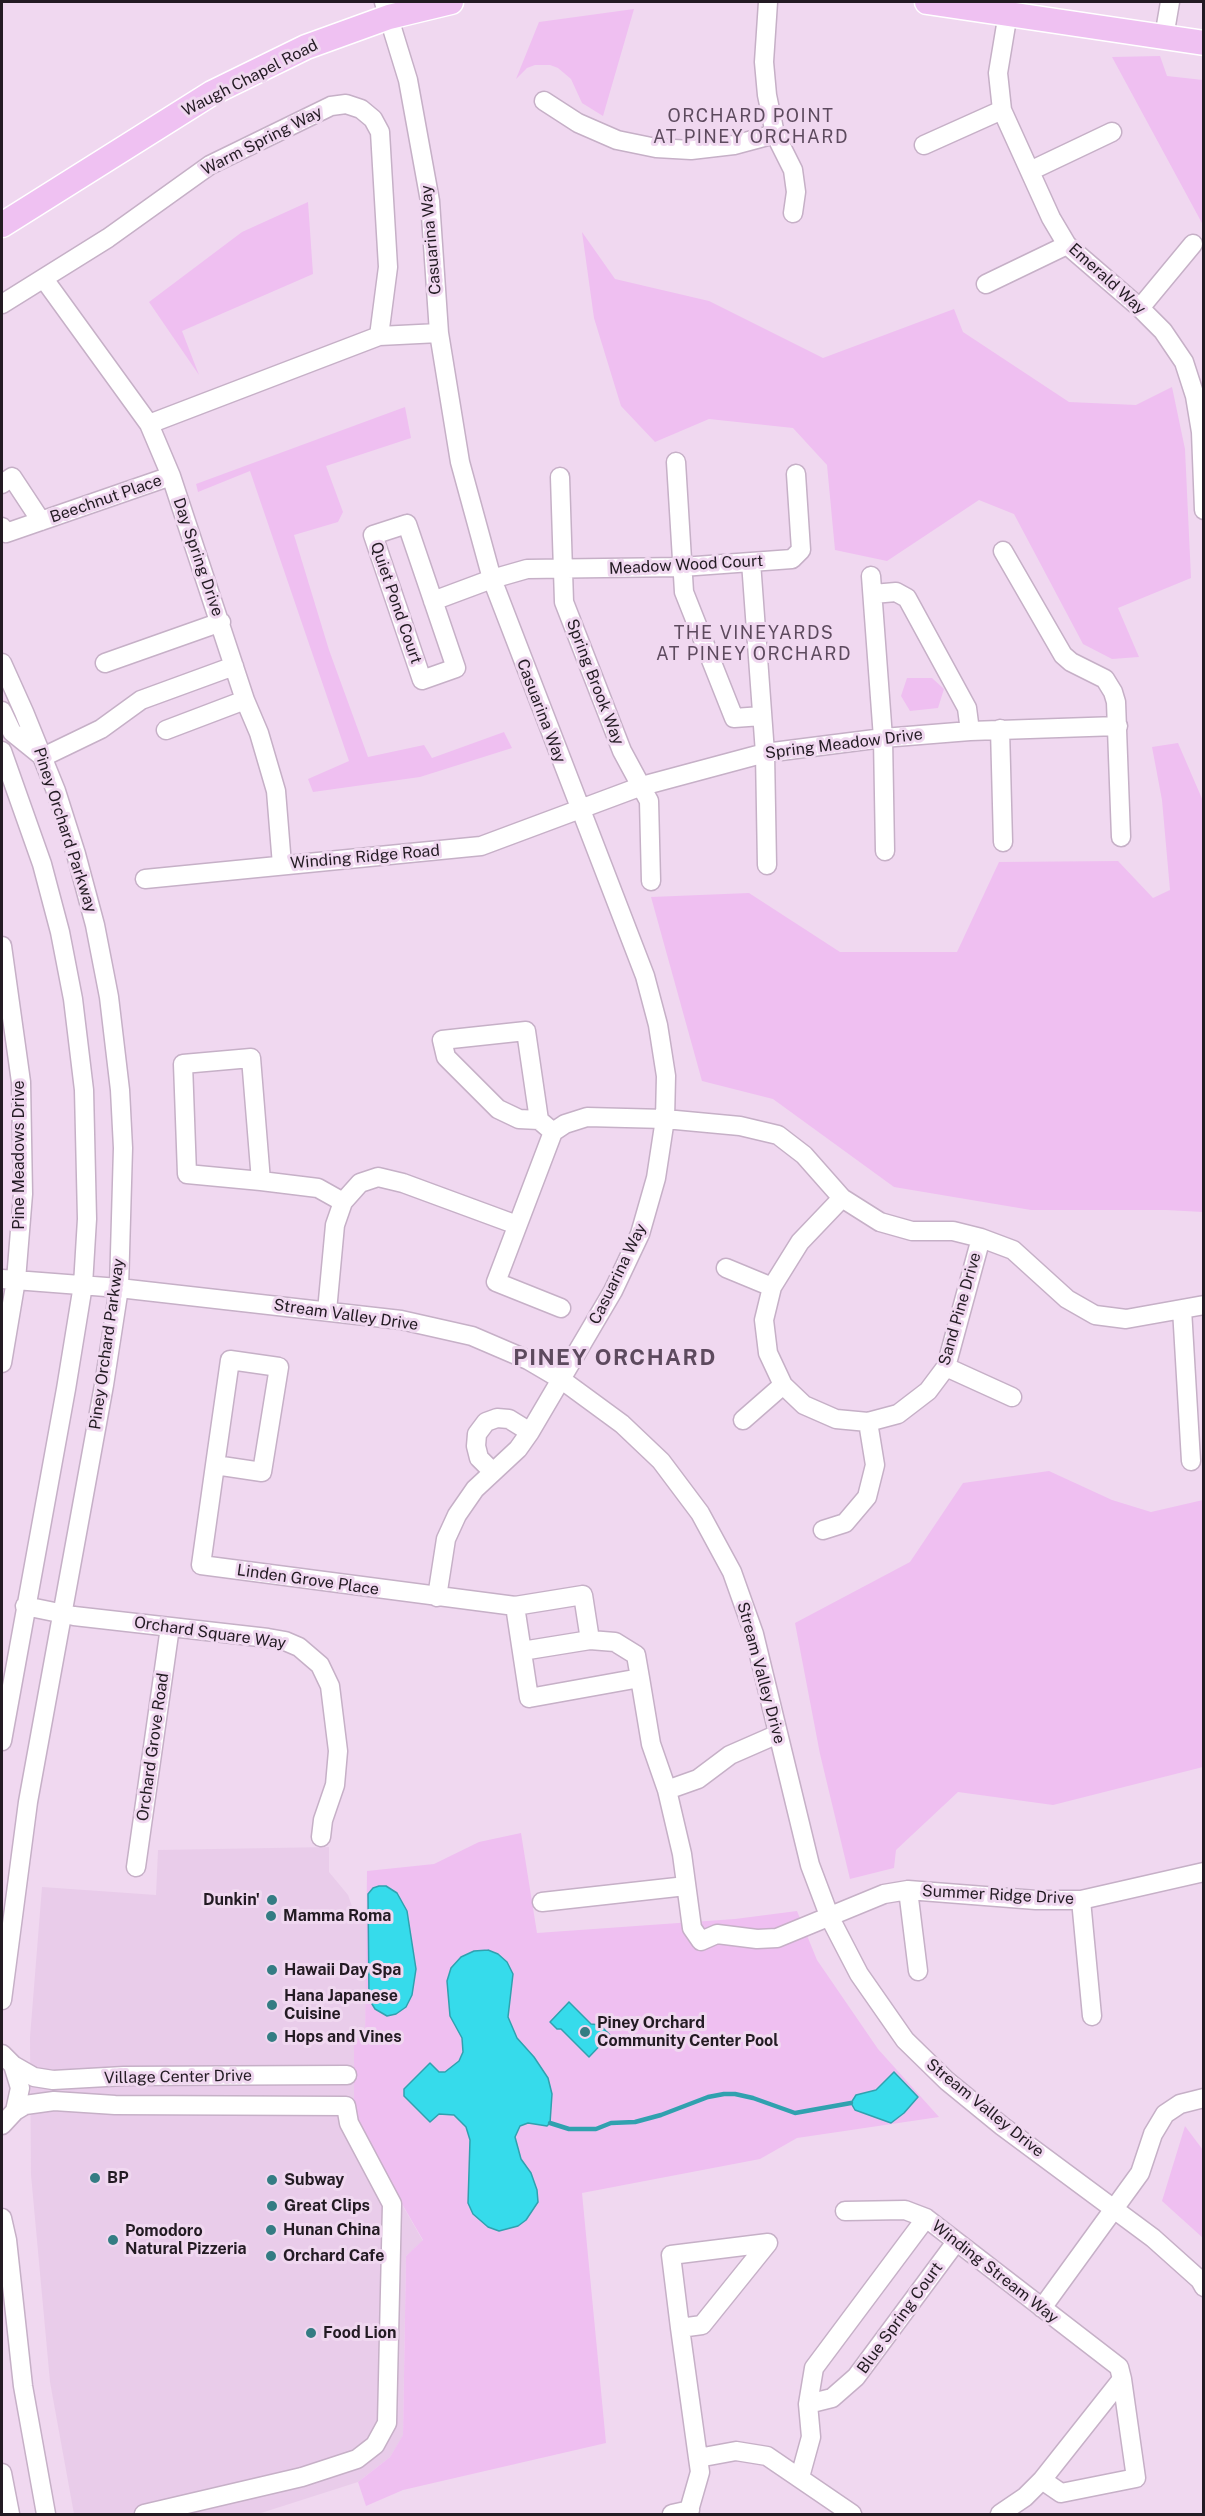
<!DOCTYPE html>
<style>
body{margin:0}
#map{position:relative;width:1205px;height:2516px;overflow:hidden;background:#f0d8f0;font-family:"Public Sans",sans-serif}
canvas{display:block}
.frame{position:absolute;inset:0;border:3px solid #231b23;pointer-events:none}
</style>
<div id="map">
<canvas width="1205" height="2516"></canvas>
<div class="frame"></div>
</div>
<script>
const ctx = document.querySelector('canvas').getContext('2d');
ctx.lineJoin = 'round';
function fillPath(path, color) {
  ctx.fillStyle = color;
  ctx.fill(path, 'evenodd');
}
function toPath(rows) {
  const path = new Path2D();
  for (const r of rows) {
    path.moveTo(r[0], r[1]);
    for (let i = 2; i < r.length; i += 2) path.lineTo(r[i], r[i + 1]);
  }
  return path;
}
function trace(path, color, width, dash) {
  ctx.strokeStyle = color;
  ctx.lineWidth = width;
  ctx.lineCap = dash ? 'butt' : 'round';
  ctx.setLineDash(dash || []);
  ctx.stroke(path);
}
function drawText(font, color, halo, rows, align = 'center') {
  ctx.font = font + ' "Public Sans",sans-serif';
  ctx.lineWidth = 6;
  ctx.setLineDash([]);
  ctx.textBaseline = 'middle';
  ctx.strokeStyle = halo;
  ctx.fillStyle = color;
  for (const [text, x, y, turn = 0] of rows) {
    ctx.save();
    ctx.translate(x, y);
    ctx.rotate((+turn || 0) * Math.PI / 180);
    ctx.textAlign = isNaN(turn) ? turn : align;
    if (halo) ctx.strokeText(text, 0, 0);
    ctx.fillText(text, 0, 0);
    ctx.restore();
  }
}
const built = toPath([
 [329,1847,329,1872,348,1895,356,1918,368,1920,365,2039,354,2039,370,2149,423,2241,406,2256,403,2436,390,2457,358,2482,258,2514,74,2514,50,2382,31,2175,30,2037,42,1887,156,1895,158,1850]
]);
const green = toPath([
 [634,9,603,116,582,103,571,79,558,68,550,65,535,65,527,68,516,79,539,22],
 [1160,56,1167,76,1203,80,1203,225,1112,57],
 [308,202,313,274,182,331,199,375,149,302,242,232],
 [582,232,615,279,709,301,823,358,954,309,963,332,1069,402,1136,405,1172,387,1185,449,1191,578,1118,608,1139,657,1112,659,1083,644,1014,514,979,500,887,561,835,550,827,465,793,428,709,419,655,442,621,406,594,318],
 [405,407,411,438,326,466,343,512,338,522,294,535,329,650,368,757,424,745,432,758,504,732,512,748,420,777,313,792,308,779,349,761,250,471,198,492,196,484],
 [907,678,932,678,944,689,938,708,910,711,901,696],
 [1178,743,1203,801,1203,1212,1166,1210,1031,1210,894,1187,773,1099,702,1081,651,897,749,893,840,952,957,952,999,862,1118,861,1153,898,1170,890,1162,800,1152,747],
 [1049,1471,1112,1500,1151,1512,1203,1500,1203,1767,1053,1805,958,1792,896,1850,894,1868,850,1879,820,1754,795,1623,910,1562,963,1483],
 [521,1833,537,1933,735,1919,797,1911,817,1960,878,2049,939,2117,797,2138,760,2159,582,2193,606,2443,403,2490,366,2506,358,2482,390,2457,403,2435,406,2256,423,2240,370,2149,354,2109,354,2039,365,2038,367,1871,434,1864,479,1842],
 [1185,2126,1203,2150,1203,2238,1162,2201]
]);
const water = toPath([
 [379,1886,386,1886,397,1893,407,1911,416,1969,412,1995,406,2007,396,2014,387,2016,375,2009,369,1999,368,1894,373,1888,379,1886],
 [488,1950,498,1954,507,1962,513,1974,508,2017,517,2038,534,2057,548,2078,552,2094,550,2123,547,2126,528,2123,520,2126,515,2137,521,2159,531,2173,537,2190,538,2202,526,2220,518,2226,499,2231,488,2227,473,2214,468,2203,470,2140,466,2127,454,2115,439,2114,430,2122,404,2096,404,2089,430,2063,439,2072,445,2072,459,2061,463,2052,462,2038,450,2016,447,1981,451,1968,461,1957,474,1951,488,1950],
 [569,2002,591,2024,600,2025,610,2035,589,2057,561,2029,557,2029,550,2022,569,2002],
 [894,2072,918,2097,904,2113,891,2123,855,2110,851,2103,856,2095,876,2090,894,2072]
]);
const stream = toPath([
 [550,2123,569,2129,596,2129,611,2123,635,2122,661,2115,708,2097,724,2094,735,2094,753,2098,795,2113,851,2103]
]);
const minor = toPath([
 [384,2,408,80,430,201,439,333,460,462,492,579,645,976,658,1025,666,1076,665,1119,656,1178,640,1234,613,1291,530,1432,518,1449,475,1489,457,1515,446,1539,437,1597],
 [768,2,764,62,767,95,775,134,793,170,796,192,793,213],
 [1008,13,998,73,1002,110,1051,218,1067,245,1140,308,1163,331,1184,362,1195,396,1201,432,1204,510],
 [1164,37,1170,2],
 [544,101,578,123,617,140,656,148,691,150,734,145,775,134],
 [924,145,1002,110],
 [1030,171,1112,132],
 [44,279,149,424,171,476,245,700,259,733,276,791,282,865],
 [986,284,1067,245],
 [2,304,108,238,210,165,331,106,346,104,361,109,373,119,380,132,388,267,379,336],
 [1140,308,1193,244],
 [149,424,379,336,439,333],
 [676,462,684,592,734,718,762,716],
 [560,477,564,602,622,751,649,801,651,881],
 [2,484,12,477,41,521],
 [407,524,456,668,422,680,373,535,407,524],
 [2,527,6,533,171,476],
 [1003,551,1063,655,1071,662,1105,679,1113,692,1116,702,1121,837],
 [751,562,765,753,767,865],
 [871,576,883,738,885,851],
 [873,594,896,592,907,598,967,708,970,731],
 [433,601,492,579,527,569,682,567,792,559,801,550,796,474],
 [2,663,24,712,56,791,76,854,95,925,109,997,120,1090,123,1148,119,1288,104,1385,28,1802,2,2000],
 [105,663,221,622],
 [2,711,12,732,43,757,101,729,141,700,234,666],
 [1000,729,1003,842],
 [166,730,245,700],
 [2,751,42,864,60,932,73,999,84,1090,87,1219,83,1285,66,1389,2,1741],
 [145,879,481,846,642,786,765,753,883,738,970,731,1118,726],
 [2,946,21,1082,23,1194,16,1280,2,1363],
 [539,1120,519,1119,498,1109,446,1057,442,1040,526,1031,539,1120,553,1132],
 [261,1181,187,1174,183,1064,251,1058,261,1181,318,1188,343,1202],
 [842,1198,800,1242,772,1287,764,1320,768,1353,783,1385,804,1405,836,1419,868,1422,898,1414,928,1391,946,1367,981,1238],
 [726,1268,772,1287],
 [2,1279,119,1288,401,1320,472,1336,528,1360,562,1380,622,1424,661,1461,700,1513,732,1572,754,1634,810,1865,830,1918,859,1974,905,2040,947,2081,1002,2126,1153,2238,1200,2280,1204,2287],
 [561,1308,496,1282,553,1132,565,1124,587,1117,665,1119,740,1126,778,1135,804,1155,842,1198,880,1222,912,1231,953,1231,981,1238,1013,1250,1067,1299,1095,1315,1126,1319,1204,1305],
 [1182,1309,1191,1461],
 [327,1311,335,1225,343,1202,360,1183,378,1177,403,1183,517,1225],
 [946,1367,1012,1397],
 [743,1420,783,1385],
 [215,1465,262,1472,279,1367,230,1360,215,1465,201,1565,515,1606,529,1698,640,1678,636,1655,615,1642,590,1640,583,1595,515,1606],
 [493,1472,479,1458,476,1446,477,1434,486,1422,497,1418,509,1419,530,1432],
 [823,1530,845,1523,867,1497,875,1465,868,1422],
 [25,1606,74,1616,268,1638,285,1641,299,1647,320,1665,330,1686,338,1751,335,1785,323,1820,321,1837],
 [522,1651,590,1640],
 [640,1678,651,1744,667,1790,682,1854,692,1928,701,1941,717,1934,757,1939,777,1938,884,1894,908,1890,1036,1900,1081,1900,1204,1872],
 [667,1790,698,1779,730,1755,778,1734],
 [136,1867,170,1627],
 [908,1890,918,1971],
 [1081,1900,1092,2016],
 [542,1902,686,1886],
 [2,2054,13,2065,20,2088,15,2111,2,2125],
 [13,2065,34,2077,53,2080,124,2076,347,2075],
 [15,2111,25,2105,54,2101,115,2105,346,2106,349,2123,392,2204,387,2423,375,2445,357,2459,302,2477,144,2514],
 [845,2211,905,2210,926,2218,1119,2367,1122,2379,1042,2480,1025,2497,1000,2514],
 [2,2218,7,2240,23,2386,46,2514],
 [1042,2308,1140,2173,1153,2134,1165,2114,1180,2104,1204,2098],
 [680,2328,702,2325,768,2243,671,2255,680,2328,698,2458,700,2472,688,2514],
 [808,2404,832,2398,856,2377,956,2242],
 [698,2458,736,2451,767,2456,852,2514],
 [2,2473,10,2514],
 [800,2477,811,2437,808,2404,814,2368,926,2218],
 [1042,2480,1061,2493,1136,2478,1122,2379],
 [672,2514,690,2510]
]);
const major = toPath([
 [927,2,1204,43],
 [2,225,212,93,306,47,389,17,451,2]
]);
const markers = [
 [272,1900,6,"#347c83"],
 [271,1916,6,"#347c83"],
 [272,1970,6,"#347c83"],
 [272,2005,6,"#347c83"],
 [585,2032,6,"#347c83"],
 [272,2037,6,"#347c83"],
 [95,2178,6,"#347c83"],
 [272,2180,6,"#347c83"],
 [272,2206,6,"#347c83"],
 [271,2230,6,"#347c83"],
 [113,2240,6,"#347c83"],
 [271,2256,6,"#347c83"],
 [311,2333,6,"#347c83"]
];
const streetNames = [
 ["Waugh Chapel Road",250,78,-27],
 ["Warm Spring Way",262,141,-27],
 ["Casuarina Way",431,240,-95],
 ["Emerald Way",1107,279,42],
 ["Beechnut Place",106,499,-19],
 ["Day Spring Drive",198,557,71],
 ["Meadow Wood Court",686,565,-3],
 ["Quiet Pond Court",396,603,71],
 ["Spring Brook Way",595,682,69],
 ["Casuarina Way",541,711,69],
 ["Spring Meadow Drive",844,744,-7],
 ["Piney Orchard Parkway",65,830,72],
 ["Winding Ridge Road",365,857,-5],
 ["Pine Meadows Drive",19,1155,-90],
 ["Casuarina Way",618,1274,-64],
 ["Sand Pine Drive",960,1309,-74],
 ["Stream Valley Drive",346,1315,8],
 ["Piney Orchard Parkway",107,1344,-82],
 ["Linden Grove Place",308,1580,8],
 ["Orchard Square Way",210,1633,8],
 ["Stream Valley Drive",761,1673,75],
 ["Orchard Grove Road",153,1747,-82],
 ["Summer Ridge Drive",998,1895,3],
 ["Village Center Drive",178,2077,-1],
 ["Stream Valley Drive",985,2108,39],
 ["Winding Stream Way",995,2272,38],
 ["Blue Spring Court",900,2318,-54]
];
const poiNames = [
 ["Dunkin'",260,1900,"right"],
 ["Mamma Roma",283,1916],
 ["Hawaii Day Spa",284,1970],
 ["Hana Japanese",284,1996],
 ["Cuisine",284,2014],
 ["Piney Orchard",597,2023],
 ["Community Center Pool",597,2041],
 ["Hops and Vines",284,2037],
 ["BP",107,2178],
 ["Subway",284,2180],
 ["Great Clips",284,2206],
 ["Hunan China",283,2230],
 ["Pomodoro",125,2231],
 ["Natural Pizzeria",125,2249],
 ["Orchard Cafe",283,2256],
 ["Food Lion",323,2333]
];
const neighbourhoodNames = [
 ["ORCHARD POINT",751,116],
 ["AT PINEY ORCHARD",751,137],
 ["THE VINEYARDS",754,633],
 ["AT PINEY ORCHARD",754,654]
];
const districtNames = [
 ["PINEY ORCHARD",615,1358]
];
fillPath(built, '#e9ccea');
fillPath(green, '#efbff1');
fillPath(water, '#36dbeb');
trace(water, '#30a1af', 1.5);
trace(stream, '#30a1af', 4.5);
trace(minor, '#c6b0c7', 21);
trace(major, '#fff', 27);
trace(minor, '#fff', 18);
trace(major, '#efc1f2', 24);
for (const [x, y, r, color] of markers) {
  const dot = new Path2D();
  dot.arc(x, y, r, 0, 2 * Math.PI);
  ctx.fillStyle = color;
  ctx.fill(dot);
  trace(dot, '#f0d8f0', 2);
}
drawText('16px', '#231b23', '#f0d8f0', streetNames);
drawText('bold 16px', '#231b23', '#f0d8f0', poiNames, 'left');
ctx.letterSpacing = '1.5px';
drawText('18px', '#5d4a5e', '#f0d8f0', neighbourhoodNames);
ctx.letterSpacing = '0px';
ctx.letterSpacing = '1.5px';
drawText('bold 22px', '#5d4a5e', '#f0d8f0', districtNames);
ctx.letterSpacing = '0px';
</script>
